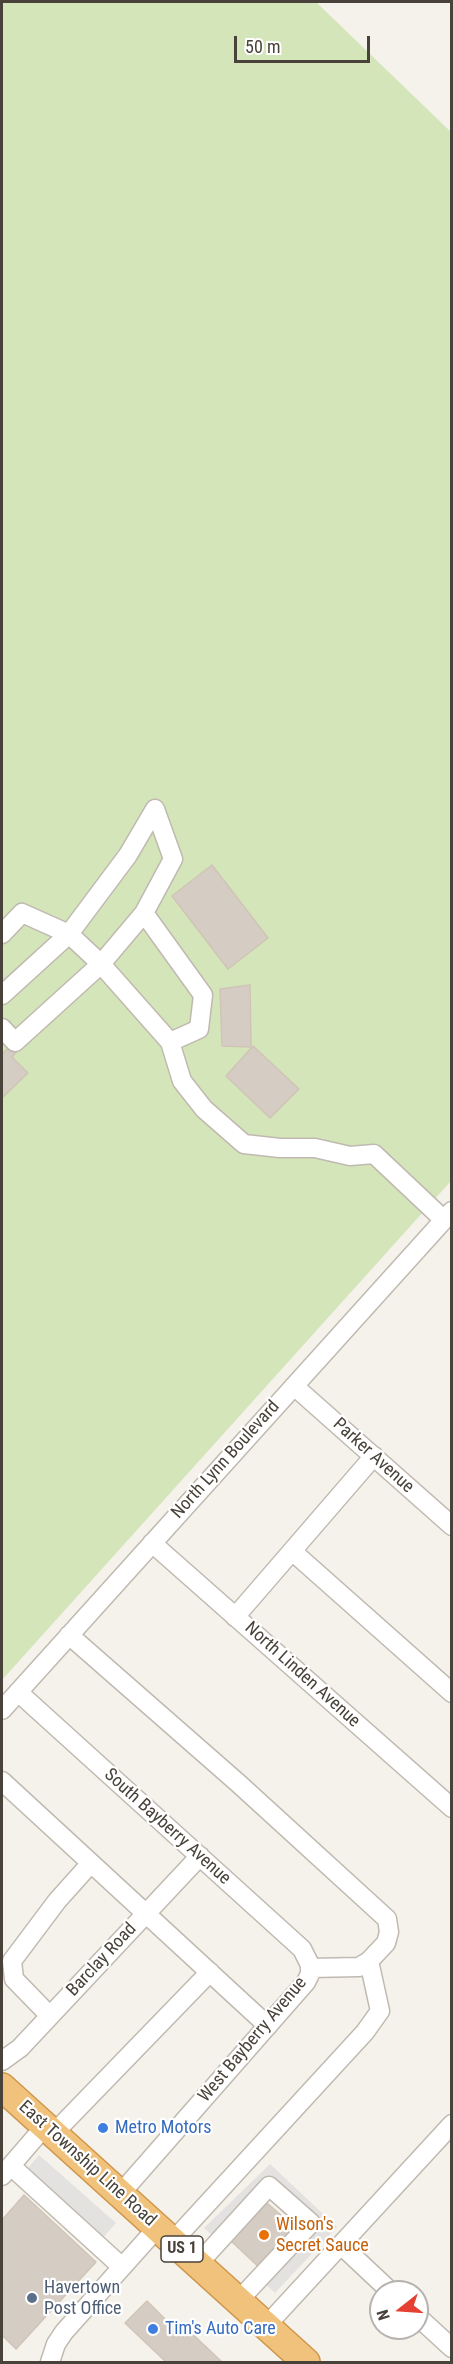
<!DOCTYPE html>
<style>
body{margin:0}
#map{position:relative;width:453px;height:2364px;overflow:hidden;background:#f5f2ec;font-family:"Roboto Condensed",sans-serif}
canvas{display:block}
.frame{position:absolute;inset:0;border:3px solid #49423a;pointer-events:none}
.north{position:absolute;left:369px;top:2280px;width:60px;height:60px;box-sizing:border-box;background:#fff;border:2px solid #b6b3b0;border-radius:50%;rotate:253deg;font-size:16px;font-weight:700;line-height:24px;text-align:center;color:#49423a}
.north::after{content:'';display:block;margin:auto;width:21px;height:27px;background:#e64032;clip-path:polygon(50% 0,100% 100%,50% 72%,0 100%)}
.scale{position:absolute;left:234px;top:36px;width:136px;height:27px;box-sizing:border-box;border:3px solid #49423a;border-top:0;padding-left:8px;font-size:18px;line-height:21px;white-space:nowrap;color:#49423a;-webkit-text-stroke:4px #fff;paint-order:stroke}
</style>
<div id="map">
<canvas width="453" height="2364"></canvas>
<div class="frame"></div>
<div class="north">N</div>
<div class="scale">50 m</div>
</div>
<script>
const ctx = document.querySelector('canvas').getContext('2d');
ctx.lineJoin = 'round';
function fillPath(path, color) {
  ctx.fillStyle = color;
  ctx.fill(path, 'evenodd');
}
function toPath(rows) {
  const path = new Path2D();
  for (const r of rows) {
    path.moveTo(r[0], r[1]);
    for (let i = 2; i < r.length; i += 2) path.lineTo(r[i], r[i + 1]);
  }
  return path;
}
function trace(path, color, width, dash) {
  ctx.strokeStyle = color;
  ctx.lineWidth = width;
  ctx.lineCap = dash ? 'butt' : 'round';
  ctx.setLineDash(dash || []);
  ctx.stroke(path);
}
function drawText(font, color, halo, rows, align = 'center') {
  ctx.font = font + ' "Roboto Condensed",sans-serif';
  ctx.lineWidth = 4.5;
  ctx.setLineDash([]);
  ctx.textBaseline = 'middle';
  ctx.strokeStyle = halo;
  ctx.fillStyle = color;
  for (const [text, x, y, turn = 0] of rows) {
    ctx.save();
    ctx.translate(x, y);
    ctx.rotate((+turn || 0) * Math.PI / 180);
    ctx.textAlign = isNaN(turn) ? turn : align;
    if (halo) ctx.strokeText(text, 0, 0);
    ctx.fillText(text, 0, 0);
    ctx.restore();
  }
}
const green = toPath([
 [2,2,316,2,451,132,451,1181,2,1680]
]);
const parking = toPath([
 [39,2155,116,2223,101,2240,24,2173],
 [270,2164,337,2227,275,2293,257,2276,302,2228,267,2196,222,2244,204,2228]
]);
const building = toPath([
 [212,865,268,938,228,969,172,896,212,865],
 [250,985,251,1047,222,1046,220,989,250,985],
 [11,1045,17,1051,12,1057,28,1073,2,1098,2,1054,11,1045],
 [253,1046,299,1089,270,1118,226,1076,253,1046],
 [24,2195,96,2262,16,2349,2,2335,2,2220,24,2195],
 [267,2203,297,2229,261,2269,231,2241,267,2203],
 [147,2301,178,2332,184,2326,222,2362,166,2362,125,2323,147,2301]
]);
const minor = toPath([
 [144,913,203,995,199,1029,170,1042],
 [2,934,22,913,69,934,101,964,170,1042,182,1081,204,1109,244,1144,280,1148,315,1148,350,1156,374,1154,444,1220],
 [2,995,69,934,128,855,155,809,173,859,144,913,101,964,15,1042,2,1028],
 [294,1386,452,1526],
 [152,1543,452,1808],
 [292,1551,452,1693],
 [235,1617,374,1456],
 [69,1635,238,1783,387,1919,389,1932,386,1943,369,1961,359,1967,310,1968],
 [18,1692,302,1949,310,1965,310,1974,306,1982,121,2193],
 [2,1710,452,1211],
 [2,1781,268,2026],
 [50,2016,14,1979,12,1961,57,1901,91,1863],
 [2,2061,20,2048,200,1856],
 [54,2133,210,1972],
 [11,2166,122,2267],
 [2,2176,45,2126],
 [173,2241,365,2032,380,2011,369,1961],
 [341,2245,391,2292],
 [198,2264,269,2186,311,2223,238,2301],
 [417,2316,452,2348],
 [266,2326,452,2124],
 [50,2362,56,2344,64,2332,158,2227]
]);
const highway = toPath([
 [2,2087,306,2362]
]);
const markers = [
 [103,2128,6,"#3f7fe0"],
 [264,2235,6,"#e8710a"],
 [32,2298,6,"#5c6f8a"],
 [153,2329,6,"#3f7fe0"]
];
const shields = [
 [182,2249,42]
];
const shieldNames = [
 ["US 1",182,2249]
];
const streetNames = [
 ["Parker Avenue",373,1456,42],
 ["North Lynn Boulevard",226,1460,-48],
 ["North Linden Avenue",302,1675,42],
 ["South Bayberry Avenue",167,1827,42],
 ["Barclay Road",102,1960,-47],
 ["West Bayberry Avenue",253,2040,-50],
 ["East Township Line Road",87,2164,42]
];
const shopNames = [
 ["Metro Motors",115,2128],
 ["Tim's Auto Care",165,2329]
];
const foodNames = [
 ["Wilson's",276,2225],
 ["Secret Sauce",276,2246]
];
const serviceNames = [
 ["Havertown",44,2288],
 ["Post Office",44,2309]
];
fillPath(green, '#d4e5ba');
fillPath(parking, '#e4e2e0');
fillPath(building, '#d5cdc3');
trace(building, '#d0c4b7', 1.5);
trace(minor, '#c0b9b0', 21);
trace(highway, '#d0964b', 30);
trace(minor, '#fff', 18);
trace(highway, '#f1c27b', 27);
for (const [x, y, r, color] of markers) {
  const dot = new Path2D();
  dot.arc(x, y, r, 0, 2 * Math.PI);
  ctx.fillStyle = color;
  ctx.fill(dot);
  trace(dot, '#fff', 2);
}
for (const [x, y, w] of shields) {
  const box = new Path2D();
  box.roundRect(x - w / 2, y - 13, w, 26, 4.5);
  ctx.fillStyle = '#fff';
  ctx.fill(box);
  trace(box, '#49423a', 1.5);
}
drawText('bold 16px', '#49423a', null, shieldNames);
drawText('18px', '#49423a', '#fff', streetNames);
drawText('18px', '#366cbe', '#fff', shopNames, 'left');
drawText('18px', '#c56008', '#fff', foodNames, 'left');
drawText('18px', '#4e5e75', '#fff', serviceNames, 'left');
</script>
